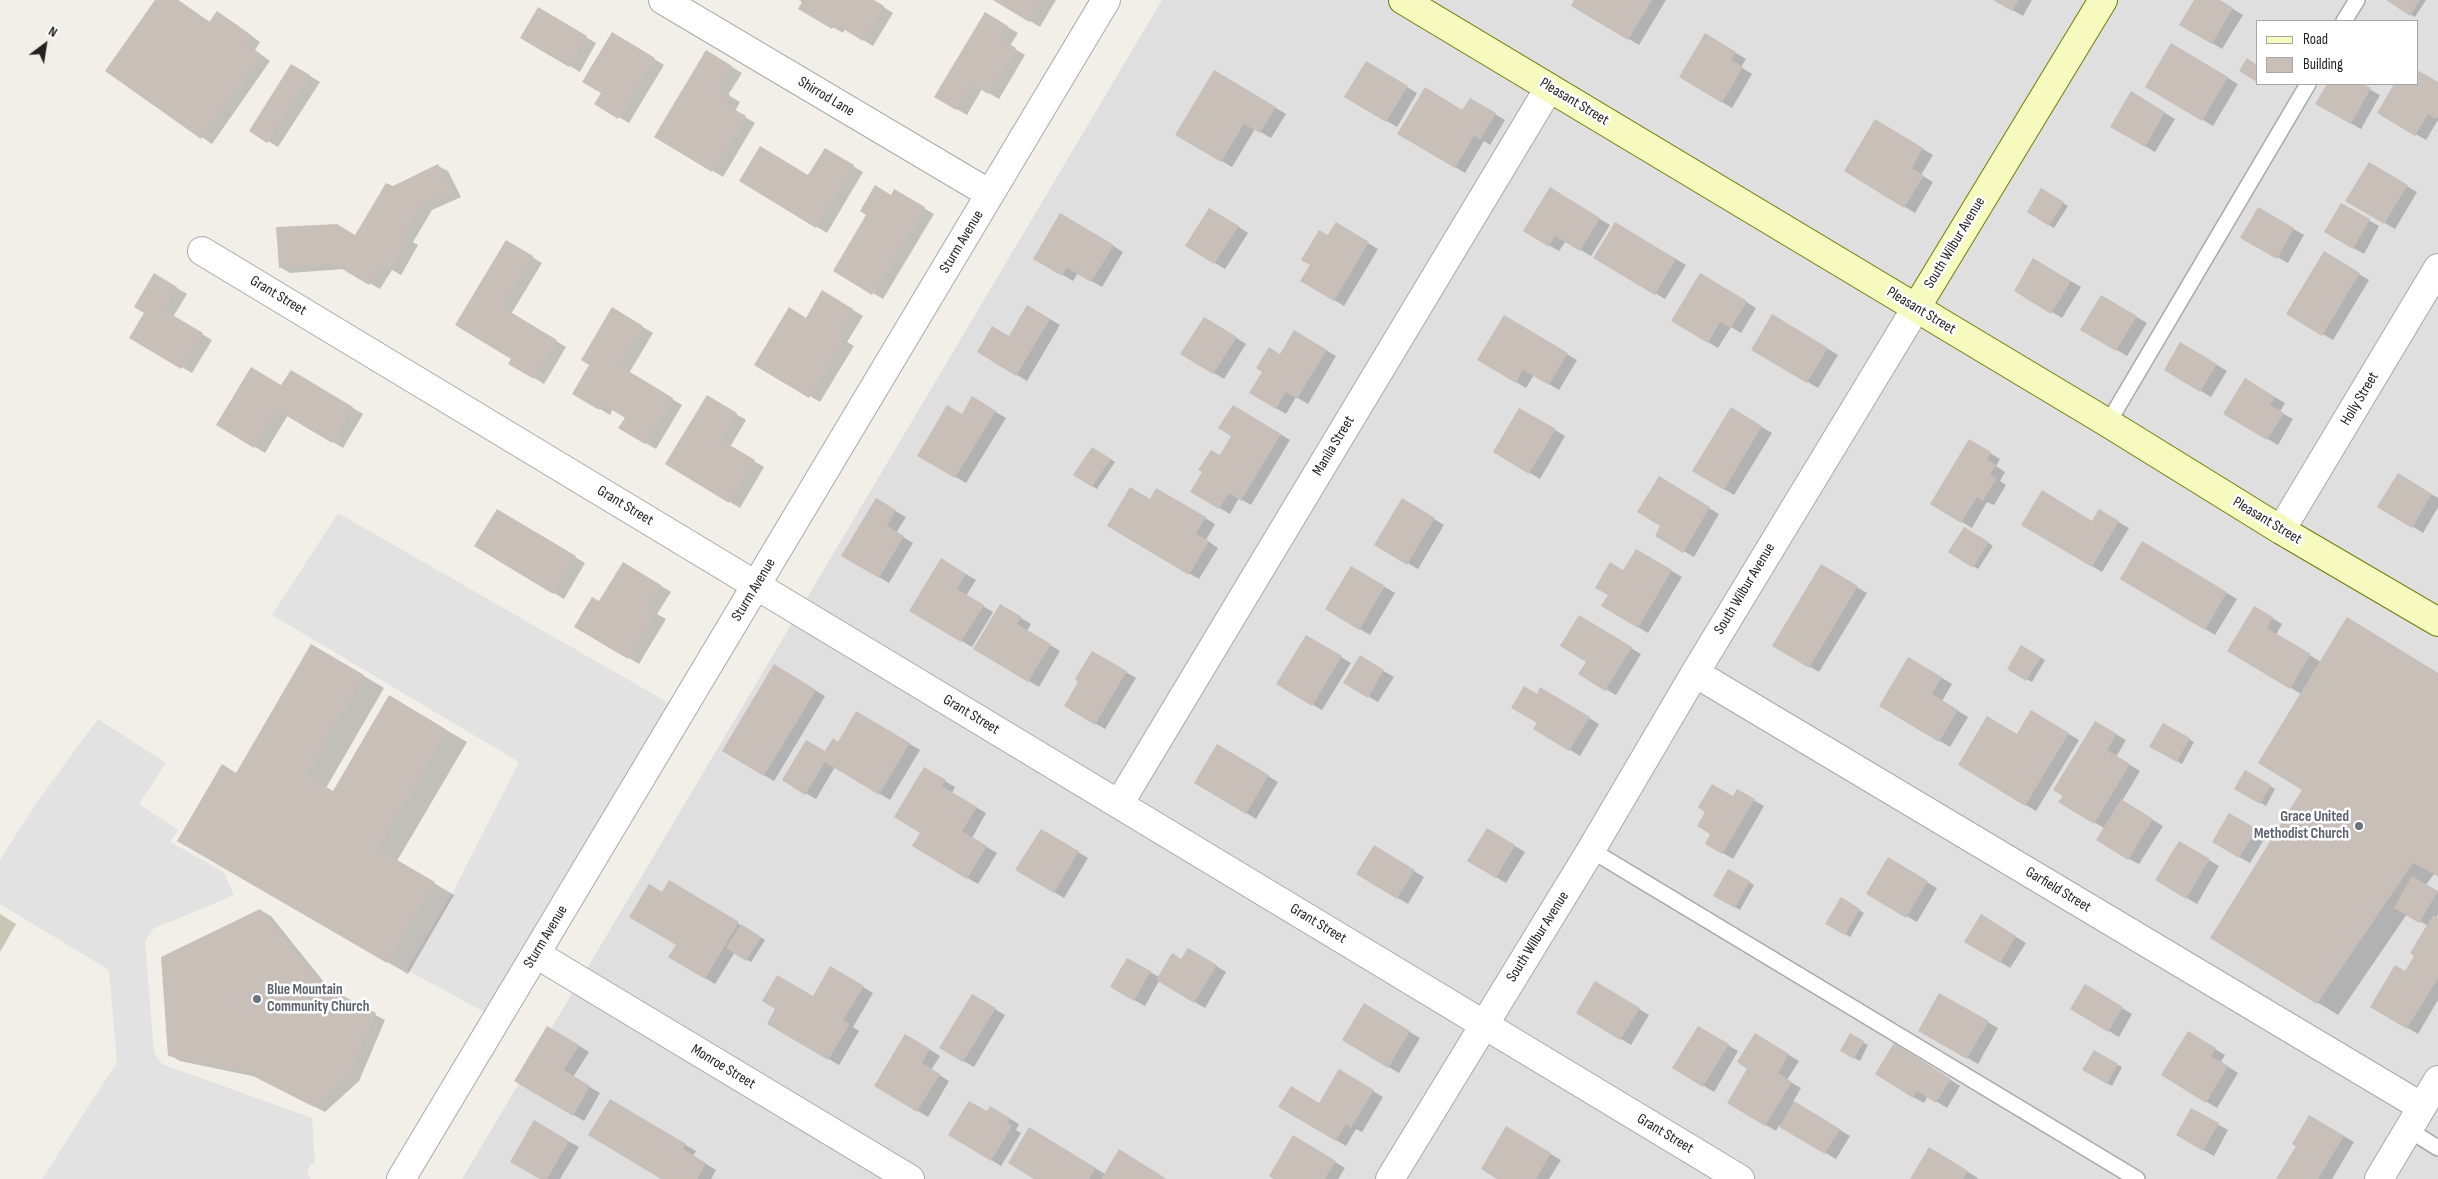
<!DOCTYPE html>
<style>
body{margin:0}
#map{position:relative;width:2438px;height:1179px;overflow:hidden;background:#f2efe9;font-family:"Sofia Sans Condensed",sans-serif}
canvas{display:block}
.legend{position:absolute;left:2256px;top:20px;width:162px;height:65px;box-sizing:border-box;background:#fff;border:1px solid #a7a7a7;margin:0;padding:6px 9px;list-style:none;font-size:15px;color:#222}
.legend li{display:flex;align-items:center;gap:10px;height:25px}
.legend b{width:25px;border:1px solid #a7a7a7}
.north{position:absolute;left:20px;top:20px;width:50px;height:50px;-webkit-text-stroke:4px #fff;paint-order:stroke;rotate:31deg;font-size:14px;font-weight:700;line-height:20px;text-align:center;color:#222}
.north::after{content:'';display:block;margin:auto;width:18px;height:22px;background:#222;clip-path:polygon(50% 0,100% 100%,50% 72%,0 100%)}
</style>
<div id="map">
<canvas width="2438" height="1179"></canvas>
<ul class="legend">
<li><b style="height:6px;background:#f7fabf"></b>Road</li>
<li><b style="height:14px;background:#c7bfb8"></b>Building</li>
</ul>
<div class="north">N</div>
</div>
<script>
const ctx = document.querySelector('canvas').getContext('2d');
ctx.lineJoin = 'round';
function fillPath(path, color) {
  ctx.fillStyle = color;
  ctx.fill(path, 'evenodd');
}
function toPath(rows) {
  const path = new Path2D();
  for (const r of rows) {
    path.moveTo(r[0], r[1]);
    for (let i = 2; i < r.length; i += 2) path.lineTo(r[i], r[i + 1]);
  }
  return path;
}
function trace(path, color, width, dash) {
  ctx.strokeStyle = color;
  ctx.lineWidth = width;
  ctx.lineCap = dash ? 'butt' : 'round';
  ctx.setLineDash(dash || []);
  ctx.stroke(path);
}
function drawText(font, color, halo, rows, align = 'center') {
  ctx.font = font + ' "Sofia Sans Condensed",sans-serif';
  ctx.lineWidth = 5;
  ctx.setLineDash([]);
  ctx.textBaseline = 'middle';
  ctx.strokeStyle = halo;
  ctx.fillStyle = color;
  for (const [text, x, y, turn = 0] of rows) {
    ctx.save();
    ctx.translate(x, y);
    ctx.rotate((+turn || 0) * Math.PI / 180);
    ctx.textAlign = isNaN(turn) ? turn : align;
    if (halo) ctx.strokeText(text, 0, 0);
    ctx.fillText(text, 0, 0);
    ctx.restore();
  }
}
const residential = toPath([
 [1162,0,2438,0,2438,1179,462,1179],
 [2257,21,2417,21,2417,84,2257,84]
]);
const construction = toPath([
 [0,914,16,924,0,952]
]);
const parking = toPath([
 [338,513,681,710,497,1019,407,970,454,890,519,762,272,615],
 [98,719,166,763,139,804,178,830,170,842,224,872,234,895,153,929,145,941,154,1053,162,1064,312,1118,315,1162,310,1165,307,1171,311,1179,42,1179,117,1062,109,970,0,904,0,860,34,806]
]);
const shadow = toPath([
 [156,0,178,0,210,22,227,18,260,42,255,50,270,61,212,144,106,71],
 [801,0,872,0,893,13,873,46,845,29,843,33,800,8,804,2],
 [995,0,1056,0,1040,27],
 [1575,0,1666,0,1639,45,1572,5],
 [1995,0,2032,0,2023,16],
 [2195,0,2218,0,2243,15,2222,49,2181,24],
 [2388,0,2426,0,2415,17],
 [538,9,596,43,580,72,521,37],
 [985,14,1018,33,1010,46,1025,55,999,99,982,89,967,115,936,97],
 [612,34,664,65,629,123,596,104,602,92],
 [1706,35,1746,59,1741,67,1752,74,1732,108,1680,77],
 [2172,45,2238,84,2213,126,2146,86],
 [707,52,742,73,728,95,740,102,735,111,755,123,723,177,656,137],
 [1366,63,1417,93,1397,127,1346,96],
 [302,71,320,82,278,147,251,131],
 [1214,71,1286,114,1271,138,1255,129,1232,167,1177,134],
 [2417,71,2438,83,2438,120,2426,140,2378,113,2396,84,2417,84],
 [2329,84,2360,84,2380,95,2361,129,2317,104],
 [2131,93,2175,119,2155,152,2111,126],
 [1470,99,1505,120,1490,145,1484,141,1465,173,1399,133,1463,111],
 [1875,121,1933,155,1921,175,1933,182,1915,213,1845,171],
 [825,150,863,172,827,233,741,181,809,177],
 [2370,164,2417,192,2395,229,2347,201],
 [438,166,448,171,461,197,432,210,413,242,418,245,401,275,392,270,380,289,344,269,290,273,280,267,355,236,393,188],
 [1550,189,1610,225,1591,256,1566,241,1559,251,1525,231],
 [2042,190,2068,206,2054,228,2028,212],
 [895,191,934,214,883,299,834,270],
 [2341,204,2379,226,2364,254,2325,232],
 [2258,209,2304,235,2288,263,2242,237],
 [1061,214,1123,252,1102,287,1078,273,1073,281,1035,258],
 [1220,215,1248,233,1225,269,1187,246],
 [1615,223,1686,265,1665,299,1595,257],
 [1336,224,1378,249,1344,306,1302,280],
 [507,242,542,263,511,314,566,347,544,384,510,363,513,358,457,325],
 [2324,253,2369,280,2333,340,2288,314],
 [2034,260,2081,287,2062,318,2016,291],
 [1700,274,1756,308,1741,333,1731,327,1718,348,1673,321],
 [155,275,187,294,173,317,212,340,192,373,131,337,146,313],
 [823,292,863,316,847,342,854,346,820,402,756,364,806,319],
 [2101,297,2147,323,2127,356,2082,329],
 [1028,306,1060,325,1027,381,978,352,1009,337],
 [613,309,653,333,629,373,682,405,656,449,620,428,626,417,613,409,610,415,574,393,591,365],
 [1772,316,1838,355,1818,388,1753,349],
 [1504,317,1577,360,1559,390,1534,375,1526,388,1479,359],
 [1214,324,1246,344,1224,379,1182,354],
 [1295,332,1336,356,1308,404,1296,397,1286,414,1251,393,1280,355],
 [2181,343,2227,371,2211,397,2165,370],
 [291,371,363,414,343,448,288,415,265,453,218,425,282,386],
 [2245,380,2285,403,2280,412,2293,419,2278,445,2225,414],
 [707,397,746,420,730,447,764,467,740,508,667,464],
 [972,398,1006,418,966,483,919,455,962,415],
 [1233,406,1290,440,1251,505,1239,498,1230,514,1192,492,1220,457,1233,436],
 [1520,409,1565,436,1540,479,1494,451],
 [1731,409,1772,433,1734,495,1694,471],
 [1970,441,2000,459,1996,466,2005,472,2000,481,2006,485,1994,505,1987,502,1972,528,1932,504],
 [1092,448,1115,462,1097,489,1075,475],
 [2398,475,2438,498,2438,507,2423,533,2379,506],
 [1659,478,1719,514,1694,557,1656,535,1662,526],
 [1157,489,1215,524,1206,540,1218,548,1199,579,1109,525,1150,500],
 [876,500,906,517,896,533,913,543,889,583,843,555],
 [1402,500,1444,525,1418,569,1375,544],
 [497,511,585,563,564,599,476,546],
 [2099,511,2129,528,2102,572,2023,524,2093,522],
 [1965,528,1993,546,1978,569,1950,551],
 [2143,543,2237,599,2215,635,2121,578],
 [1636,550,1682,577,1648,633,1603,606],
 [942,560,976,580,966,596,993,612,972,647,911,611],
 [624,563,671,592,657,614,666,619,639,664,576,626,600,603],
 [1821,566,1867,593,1819,672,1774,645],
 [1351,567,1395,593,1370,635,1326,609],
 [1001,606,1031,624,1027,631,1060,651,1039,687,975,649],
 [2255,608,2282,624,2276,635,2321,662,2438,674,2438,876,2434,874,2426,885,2438,892,2438,914,2436,918,2438,919,2438,1000,2418,1034,2371,1006,2406,973,2416,955,2428,926,2407,914,2338,1015,2212,938,2303,789,2301,694,2229,651],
 [1579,617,1641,654,1616,695,1580,674,1587,661],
 [1306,636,1351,663,1322,710,1277,684],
 [312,645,384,688,326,788,334,792,389,697,467,742,397,861,454,895,408,974,179,840,237,774],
 [2022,647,2045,660,2032,682,2008,669],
 [1092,652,1136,678,1105,729,1065,706,1080,681],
 [1360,657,1394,677,1378,702,1345,683],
 [1909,658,1952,684,1942,701,1968,717,1950,747,1880,705],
 [774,666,825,696,774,781,723,751],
 [1541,689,1599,724,1580,756,1535,729,1538,723,1537,695],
 [2032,712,2079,740,2036,811,1959,765,2018,735],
 [857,713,920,750,890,800,835,767,816,799,783,780,839,743],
 [2095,722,2126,740,2116,757,2140,771,2122,801,2163,826,2139,864,2129,859,2104,828,2060,802],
 [2163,724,2194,742,2182,764,2151,746],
 [1218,746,1278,782,1256,819,1196,782],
 [925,769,955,787,952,793,986,813,972,838,997,853,978,884,913,846,921,832],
 [2245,772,2275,789,2266,806,2236,788],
 [1738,791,1764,806,1733,859,1706,843],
 [2229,814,2266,836,2250,863,2213,842],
 [1041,830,1088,858,1064,898,1017,870],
 [1487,830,1525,852,1506,883,1469,861],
 [2179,842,2219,866,2197,904,2157,880],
 [1374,847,1424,877,1408,904,1358,874],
 [1888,859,1937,888,1917,922,1867,893],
 [1729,870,1754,885,1740,910,1715,895],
 [670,882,765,940,751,962,735,952,715,984,670,957,677,944,663,893],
 [1841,899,1864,913,1850,937,1827,923],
 [260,910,271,916,331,991,385,1020,359,1081,325,1112,257,1077,180,1061,170,1055],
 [1981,916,2026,943,2010,968,1966,941],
 [1188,949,1226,972,1205,1008,1159,981,1145,1006,1112,987,1127,959,1159,977,1182,960],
 [831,968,873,993,853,1027,859,1031,839,1065,768,1023,813,998],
 [1596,983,1649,1015,1631,1045,1578,1013],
 [2085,986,2132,1014,2119,1037,2071,1009],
 [1940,995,1998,1028,1978,1064,1920,1030],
 [973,996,1005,1015,974,1067,941,1048],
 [1364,1005,1420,1038,1399,1073,1343,1040],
 [548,1027,589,1052,573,1077,600,1093,584,1121,516,1080],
 [1698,1027,1738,1051,1714,1092,1674,1068],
 [2188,1033,2225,1055,2221,1062,2238,1073,2217,1108,2163,1075],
 [906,1035,940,1056,931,1070,949,1081,928,1117,876,1085],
 [1755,1035,1799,1061,1787,1080,1801,1088,1793,1102,1850,1136,1836,1159,1779,1125,1776,1131,1729,1103,1749,1068],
 [1850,1035,1868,1045,1860,1061,1842,1051],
 [1904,1051,1960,1086,1947,1108,1928,1096,1924,1103,1913,1097],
 [2094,1052,2122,1067,2112,1086,2084,1070],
 [1340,1071,1383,1097,1362,1132,1356,1129,1346,1146,1280,1106,1319,1105],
 [610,1100,696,1151,693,1156,716,1170,711,1179,664,1179],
 [991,1108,1019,1124,1016,1130,1021,1133,1001,1166,950,1135,987,1113],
 [2192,1110,2228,1130,2214,1156,2177,1135],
 [2310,1116,2354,1142,2332,1179,2278,1179,2298,1146],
 [534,1122,579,1147,560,1179,542,1179],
 [1507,1128,1561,1160,1549,1179,1499,1179],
 [1029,1129,1105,1174,1119,1151,1166,1179,1037,1179],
 [1294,1137,1345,1168,1338,1179,1276,1179],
 [1929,1149,1978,1178,1977,1179,1911,1179]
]);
const building = toPath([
 [155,0,178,0,209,22,217,11,251,35,245,44,261,55,201,139,105,71],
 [799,0,874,0,884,6,863,41,835,24,832,29,798,9,802,2],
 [993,0,1042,0,1029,22],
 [1574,0,1652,0,1628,40,1571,6],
 [1993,0,2019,0,2012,11],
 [2194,0,2220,0,2233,8,2212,44,2179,25],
 [2386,0,2420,0,2410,16],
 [538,7,587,36,569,67,520,38],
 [985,12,1008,26,1001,39,1016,48,988,94,972,84,956,110,934,97],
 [612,32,655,58,618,119,594,104,601,93,582,82],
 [1705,33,1736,52,1731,60,1743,67,1722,103,1679,77],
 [2171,43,2228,77,2202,121,2145,87],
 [706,50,732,66,719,89,730,95,725,104,746,116,712,172,654,137],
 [2247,58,2257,65,2257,82,2239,71],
 [1366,61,1408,86,1386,122,1344,97],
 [291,64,310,75,267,143,249,131],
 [1214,70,1276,107,1260,133,1244,124,1221,162,1175,135],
 [2417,70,2438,82,2438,115,2436,119,2428,114,2415,136,2377,113,2394,84,2417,84],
 [2327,84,2363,84,2371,88,2351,124,2315,104],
 [1425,87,1462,110,1470,98,1496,113,1480,140,1474,136,1455,168,1397,134],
 [2131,91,2165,112,2145,147,2110,127],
 [1875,119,1923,148,1912,168,1924,176,1904,208,1844,171],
 [760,146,808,175,825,148,854,165,816,228,739,181],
 [2369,162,2408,185,2384,224,2345,201],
 [438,164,452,191,422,204,403,235,409,238,390,270,381,265,369,285,332,263,279,268,276,227,337,224,355,235,386,183,393,186],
 [875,185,891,195,894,189,925,207,872,295,833,271,866,215,860,211],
 [1550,187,1600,218,1580,251,1555,236,1549,247,1523,231],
 [2041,188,2064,202,2049,226,2027,212],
 [2341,203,2370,219,2353,249,2324,232],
 [2258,207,2294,228,2277,259,2240,238],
 [1209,208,1239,226,1214,264,1185,246],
 [1060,213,1114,245,1091,282,1067,268,1062,276,1033,259],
 [1336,222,1369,242,1334,301,1300,281,1310,265,1301,260,1319,230,1328,235],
 [1615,222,1676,259,1655,295,1593,258],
 [506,240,533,256,502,307,557,340,534,379,508,364,511,359,455,325],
 [2324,251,2360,273,2322,336,2286,314],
 [2033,258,2071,281,2051,314,2014,291],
 [154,273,177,287,164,310,203,333,181,369,129,338,144,313,134,307],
 [1700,273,1747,301,1731,328,1720,322,1708,343,1671,321],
 [822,290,853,309,838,335,844,339,809,398,754,365,789,307,806,318],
 [2101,295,2137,316,2116,351,2080,330],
 [1027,305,1050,319,1016,376,977,352,992,326,1009,336],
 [612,307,643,326,620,366,673,398,645,444,618,428,625,418,603,404,599,410,572,394,589,365,581,360],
 [1772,314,1828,348,1807,383,1751,350],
 [1504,315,1568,353,1549,385,1523,370,1516,383,1477,360],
 [1204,317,1237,337,1213,374,1180,354],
 [1294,330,1327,350,1297,399,1286,392,1276,409,1249,393,1262,372,1256,368,1269,347,1280,354],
 [2180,342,2217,364,2200,392,2164,370],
 [251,367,281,385,291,370,353,407,332,443,277,410,254,448,216,425],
 [2245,378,2275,397,2270,405,2284,413,2267,440,2223,414],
 [707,395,737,413,721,440,755,460,729,503,665,464],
 [972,396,996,411,955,478,917,456,947,405,962,414],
 [1233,405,1281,434,1241,501,1229,493,1219,509,1190,492,1202,472,1198,470,1211,450,1220,455,1231,436,1218,428],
 [1731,407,1762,426,1724,490,1692,471],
 [1519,408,1556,429,1529,474,1493,452],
 [1969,439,1991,452,1987,459,1996,465,1990,475,1997,478,1983,501,1977,497,1961,523,1930,504],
 [1092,447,1111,459,1092,487,1073,475],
 [2398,473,2432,494,2412,528,2377,507],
 [1659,476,1710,507,1683,553,1655,536,1660,526,1637,512],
 [1130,487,1150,499,1156,488,1206,517,1196,534,1209,541,1189,575,1107,526],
 [2042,490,2092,521,2099,509,2119,521,2092,567,2021,525],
 [876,498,896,510,887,526,904,536,879,578,841,556],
 [1402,498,1435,518,1407,565,1374,545],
 [497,509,576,556,553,594,474,546],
 [1964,527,1989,542,1973,568,1948,552],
 [2142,541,2227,592,2205,630,2120,579],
 [1636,549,1672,570,1638,628,1601,606,1608,595,1595,588,1610,562,1623,570],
 [941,558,966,574,957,589,984,605,961,642,909,611],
 [623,562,661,585,648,607,656,612,628,659,574,627,592,597,599,601],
 [1821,564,1858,586,1809,668,1772,646],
 [1351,566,1385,586,1359,630,1325,609],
 [1000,604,1022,617,1017,624,1051,644,1028,682,973,649],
 [2254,606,2273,617,2267,628,2311,654,2290,689,2227,651],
 [1579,615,1632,647,1605,691,1578,674,1586,662,1560,646],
 [2347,617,2438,673,2438,876,2413,863,2317,1004,2210,938,2302,790,2258,763],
 [1306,635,1342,656,1312,706,1276,684],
 [311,644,364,675,306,775,333,791,389,695,447,730,378,849,435,882,387,963,177,841,222,764,236,773],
 [2021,645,2041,657,2026,681,2007,669],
 [1092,651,1127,671,1095,725,1064,706,1078,682,1075,679],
 [1360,655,1384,670,1368,698,1343,683],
 [1908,657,1942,677,1932,694,1958,710,1939,742,1879,706],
 [774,664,816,690,764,776,722,751],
 [1524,686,1537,694,1540,687,1590,717,1569,751,1533,729,1537,723,1511,708],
 [2031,710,2069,733,2025,806,1958,765,1987,716,2017,734],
 [856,711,910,743,879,795,825,762,805,795,782,780,806,740,825,751,833,738,838,742],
 [2095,721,2117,734,2107,750,2130,764,2094,824,2058,802,2063,796,2053,790],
 [2163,723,2190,738,2177,762,2149,747],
 [1217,744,1269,775,1246,814,1194,783],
 [924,767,946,780,942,786,977,807,962,831,987,846,967,879,912,846,920,833,894,817],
 [2245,770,2271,785,2260,804,2234,789],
 [1712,784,1733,796,1737,789,1755,799,1722,854,1705,844,1710,834,1697,826,1705,812,1698,807],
 [2121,799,2153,819,2128,860,2096,840],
 [2229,813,2257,829,2239,858,2212,842],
 [1487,828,1515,845,1496,878,1467,861],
 [1041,829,1079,851,1054,893,1015,870],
 [2179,841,2210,859,2186,899,2155,880],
 [1374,845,1415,870,1397,899,1356,874],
 [1888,857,1928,881,1906,918,1866,894],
 [1728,869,1750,881,1735,908,1713,896],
 [2412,876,2438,891,2419,923,2394,908],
 [669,880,739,922,705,979,668,957,676,945,629,917,649,884,662,892],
 [1841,897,1860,909,1845,935,1825,924],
 [260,909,322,985,376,1013,349,1075,314,1107,245,1072,168,1056,161,957],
 [1981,914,2016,936,2000,963,1964,942],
 [2433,915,2438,918,2438,978,2407,1029,2370,1007,2395,965,2405,971,2414,956,2410,953],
 [741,924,761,937,746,961,726,948],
 [1188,948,1217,965,1194,1003,1156,980,1172,953,1181,959],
 [1127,958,1151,971,1134,1001,1110,987],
 [830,966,864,986,843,1020,850,1024,828,1060,767,1024,775,1009,762,1001,777,975,813,996],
 [1595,981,1640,1008,1620,1040,1576,1013],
 [2085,984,2123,1007,2108,1032,2070,1009],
 [1939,993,1989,1021,1967,1059,1918,1031],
 [972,994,996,1008,963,1062,939,1048],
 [1364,1003,1410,1031,1388,1068,1342,1040],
 [547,1026,579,1045,564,1070,590,1086,573,1116,514,1081],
 [1698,1026,1729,1044,1703,1087,1672,1068],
 [2188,1031,2216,1048,2211,1056,2228,1066,2206,1103,2161,1075],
 [1755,1033,1789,1054,1778,1073,1792,1082,1765,1126,1727,1103,1747,1069,1737,1062],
 [1850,1033,1864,1041,1854,1059,1840,1051],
 [905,1034,930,1049,922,1063,940,1074,917,1112,874,1086],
 [1894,1043,1951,1079,1936,1103,1917,1091,1913,1098,1875,1074],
 [2094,1050,2118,1064,2107,1084,2082,1070],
 [1339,1069,1374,1090,1351,1128,1346,1124,1336,1141,1278,1107,1291,1086,1319,1103],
 [610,1099,686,1144,683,1149,706,1163,697,1179,661,1179,588,1135],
 [969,1101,987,1111,990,1106,1010,1118,1007,1123,1012,1126,991,1161,948,1135],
 [1794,1101,1840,1129,1825,1154,1779,1127],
 [2191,1108,2219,1123,2203,1151,2176,1135],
 [2309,1115,2344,1136,2318,1179,2276,1179,2296,1146,2292,1144],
 [534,1120,569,1141,547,1179,540,1179,510,1162],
 [1506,1126,1551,1153,1536,1179,1497,1179,1481,1169],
 [1029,1127,1096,1168,1089,1179,1034,1179,1008,1163],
 [1293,1135,1336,1161,1325,1179,1274,1179,1269,1176],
 [1929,1147,1968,1171,1963,1179,1910,1179],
 [1119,1149,1165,1178,1165,1179,1101,1179]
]);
const service = toPath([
 [2344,21,2357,0],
 [2108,423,2308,84],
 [1591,850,2137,1179],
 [2409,1130,2438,1148]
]);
const minor = toPath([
 [663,0,990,194],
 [202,251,1740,1179],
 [2281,530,2438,268],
 [1695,673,2422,1107],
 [1119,804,1549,88],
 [536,954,910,1179],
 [401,1179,1106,0],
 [1390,1179,1591,850,1695,673,1916,308],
 [2379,1179,2438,1080]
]);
const secondary = toPath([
 [1403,0,2108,423,2281,530,2438,622],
 [1916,308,2103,0]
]);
const markers = [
 [2359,826,5,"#6b7280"],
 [257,999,5,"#6b7280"]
];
const streetNames = [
 ["Shirrod Lane",826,97,31],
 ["Pleasant Street",1574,102,31],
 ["Sturm Avenue",962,242,-59],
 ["South Wilbur Avenue",1955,243,-59],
 ["Grant Street",278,296,31],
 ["Pleasant Street",1921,311,31],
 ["Holly Street",2360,399,-59],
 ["Manila Street",1334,446,-59],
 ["Grant Street",625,506,31],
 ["Pleasant Street",2267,521,31],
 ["South Wilbur Avenue",1745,589,-59],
 ["Sturm Avenue",754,590,-59],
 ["Grant Street",971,715,31],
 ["Garfield Street",2058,890,31],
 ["Grant Street",1318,924,31],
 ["Sturm Avenue",546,937,-59],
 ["South Wilbur Avenue",1538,937,-58],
 ["Monroe Street",723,1067,31],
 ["Grant Street",1665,1134,31]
];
const worshipNames = [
 ["Grace United",2349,817],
 ["Methodist Church",2349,834],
 ["Blue Mountain",267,990,"left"],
 ["Community Church",267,1007,"left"]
];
fillPath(residential, '#e0dfdf');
fillPath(construction, '#c7c7b4');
fillPath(parking, '#e2e2e2');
fillPath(shadow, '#0003');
fillPath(building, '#c7bfb8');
trace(service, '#a9a9a9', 18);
trace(minor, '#a9a9a9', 30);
trace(secondary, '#707d05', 30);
trace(service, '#fff', 15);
trace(minor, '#fff', 28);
trace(secondary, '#f7fabf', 28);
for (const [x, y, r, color] of markers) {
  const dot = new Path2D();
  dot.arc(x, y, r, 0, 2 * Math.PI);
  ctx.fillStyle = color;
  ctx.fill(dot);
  trace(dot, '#fff', 2);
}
drawText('15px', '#222', '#fff', streetNames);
drawText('bold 15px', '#5b616d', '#fff', worshipNames, 'right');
</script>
